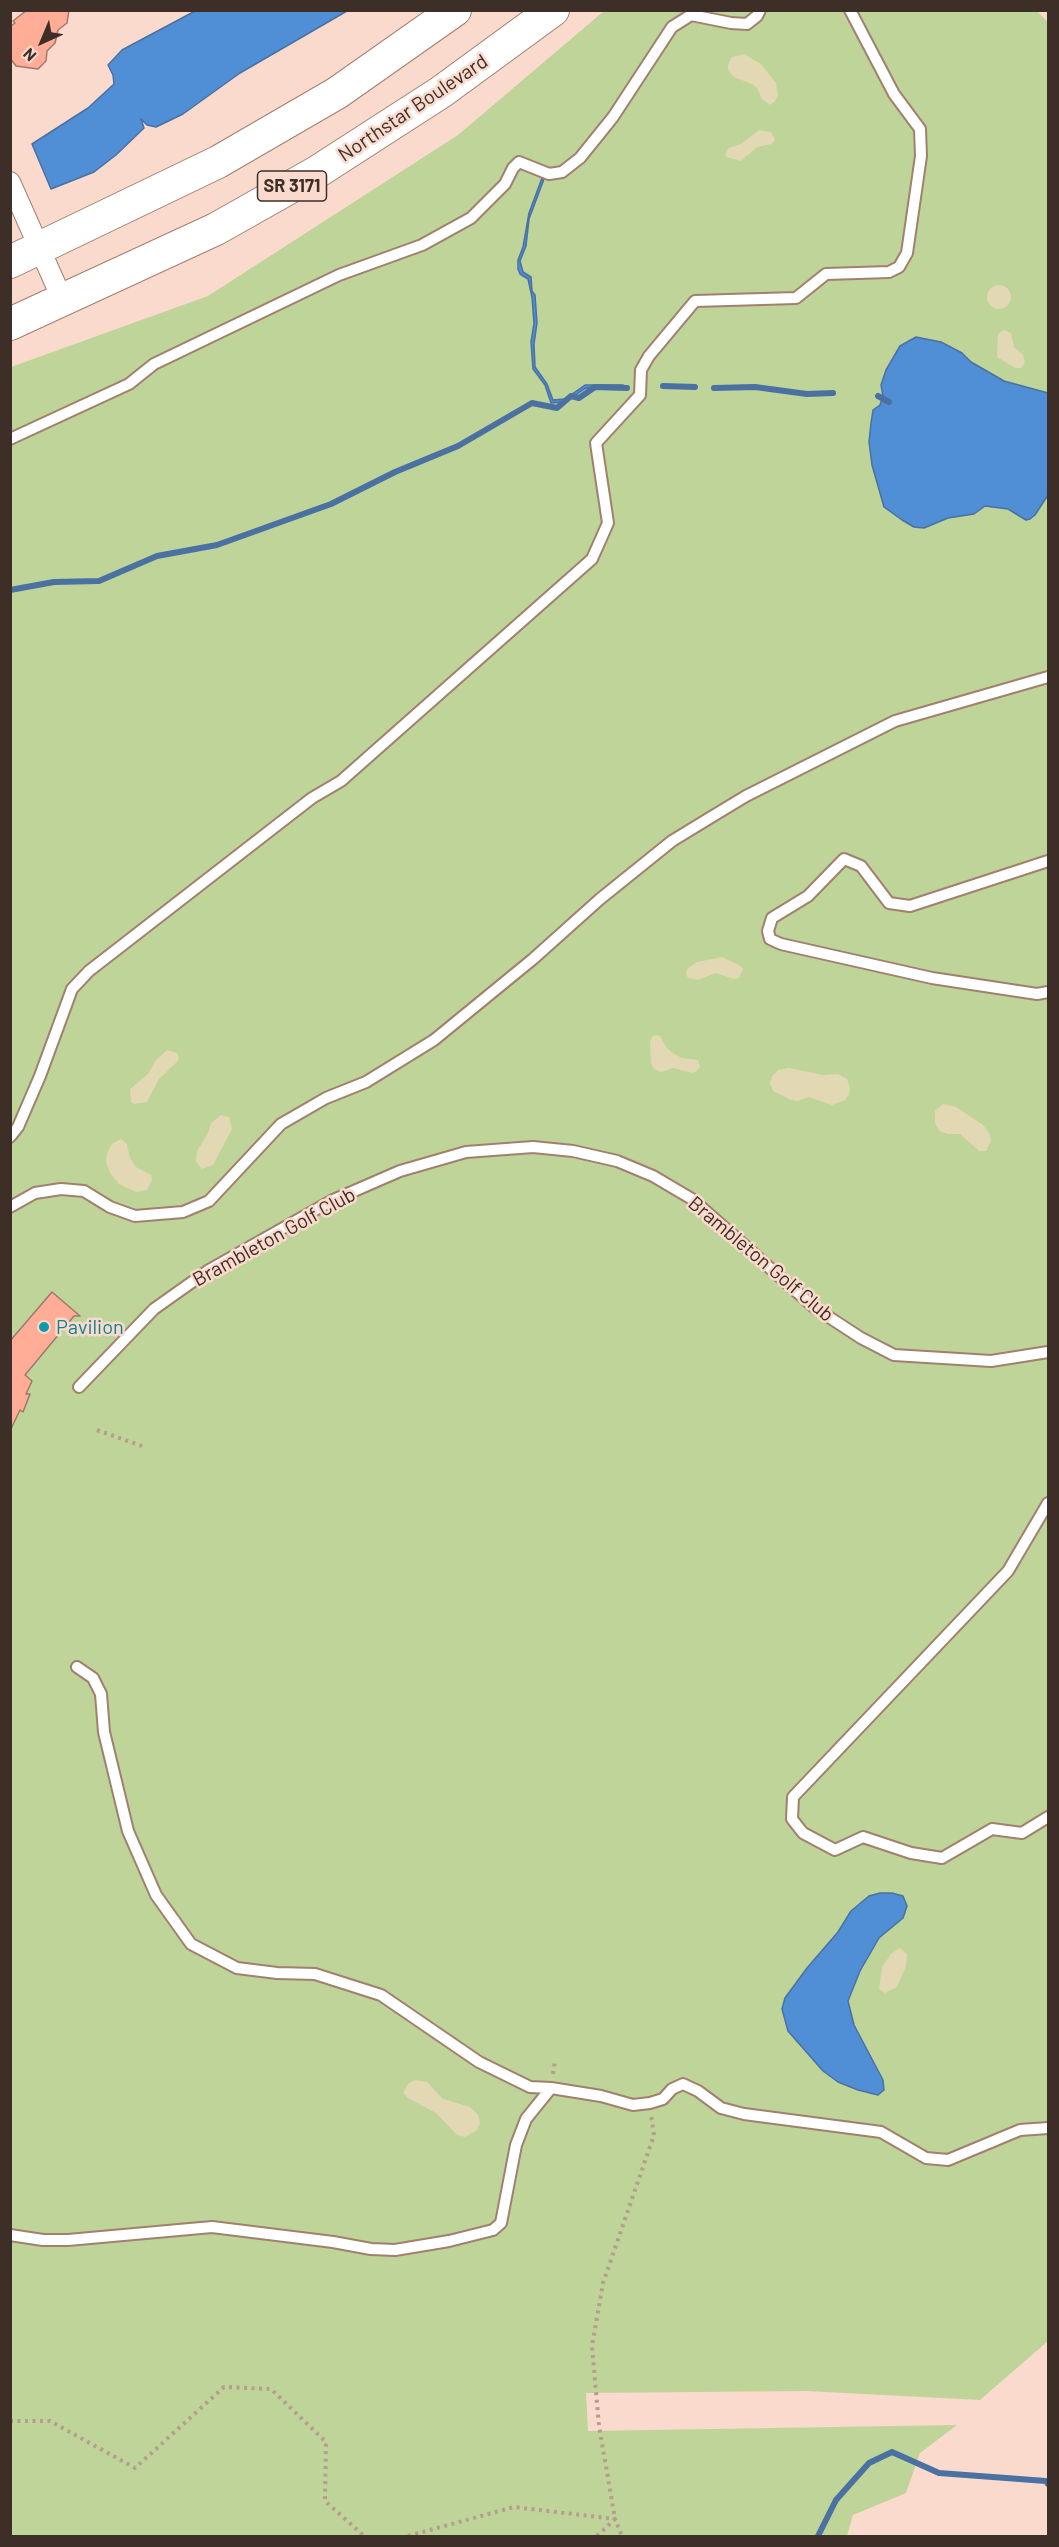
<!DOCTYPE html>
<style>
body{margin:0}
#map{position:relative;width:1059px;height:2547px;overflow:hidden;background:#fadacc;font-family:Barlow,sans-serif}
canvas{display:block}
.frame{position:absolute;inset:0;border:12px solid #3d2e27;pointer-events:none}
.north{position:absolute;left:12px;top:12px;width:60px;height:60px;-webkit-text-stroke:4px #fadacc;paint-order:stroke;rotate:224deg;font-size:16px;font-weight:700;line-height:24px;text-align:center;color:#3d2e27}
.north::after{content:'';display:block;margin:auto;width:21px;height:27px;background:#3d2e27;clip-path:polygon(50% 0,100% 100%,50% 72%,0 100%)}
</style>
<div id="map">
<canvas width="1059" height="2547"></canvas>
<div class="frame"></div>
<div class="north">N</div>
</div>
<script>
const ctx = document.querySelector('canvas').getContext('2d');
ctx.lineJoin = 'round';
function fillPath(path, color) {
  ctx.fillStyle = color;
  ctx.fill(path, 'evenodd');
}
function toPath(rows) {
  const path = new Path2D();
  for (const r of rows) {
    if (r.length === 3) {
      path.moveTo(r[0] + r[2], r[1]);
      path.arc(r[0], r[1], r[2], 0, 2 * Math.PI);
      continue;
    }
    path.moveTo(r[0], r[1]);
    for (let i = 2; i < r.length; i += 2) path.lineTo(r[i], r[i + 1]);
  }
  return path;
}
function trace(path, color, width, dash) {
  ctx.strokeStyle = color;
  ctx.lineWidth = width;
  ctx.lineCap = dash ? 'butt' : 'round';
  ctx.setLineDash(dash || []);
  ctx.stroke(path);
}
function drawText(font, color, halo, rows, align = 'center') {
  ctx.font = font + ' Barlow,sans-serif';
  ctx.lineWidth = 5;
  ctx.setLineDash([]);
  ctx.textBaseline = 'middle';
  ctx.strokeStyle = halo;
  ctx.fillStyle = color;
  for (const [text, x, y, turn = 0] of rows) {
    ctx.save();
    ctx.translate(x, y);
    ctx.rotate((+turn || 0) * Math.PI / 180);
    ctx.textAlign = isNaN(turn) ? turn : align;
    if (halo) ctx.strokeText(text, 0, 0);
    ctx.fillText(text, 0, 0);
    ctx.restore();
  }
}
const green = toPath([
 [604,11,1037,11,1048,22,1048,2341,980,2400,806,2391,586,2393,588,2431,957,2425,920,2453,906,2493,853,2515,847,2536,11,2536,11,367,208,296,458,135]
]);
const sand = toPath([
 [744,54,761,64,776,83,778,95,775,101,770,105,761,98,758,89,752,84,734,77,728,70,728,65,732,57],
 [759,130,771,132,775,140,772,144,757,147,741,161,726,157,725,154,729,148,741,144],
 [999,297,12],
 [1004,330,1011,333,1014,347,1023,355,1025,362,1021,368,1015,368,997,357,998,334],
 [722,957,739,965,743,969,739,978,734,979,716,973,698,980,688,978,686,974,687,969,697,962],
 [656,1035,660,1036,666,1047,674,1054,682,1058,698,1060,700,1067,697,1071,693,1073,673,1068,661,1072,654,1069,651,1063,650,1043,652,1037],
 [167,1050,177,1053,179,1057,178,1061,159,1079,147,1102,134,1104,131,1102,130,1089,148,1074,156,1060],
 [789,1068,823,1075,838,1074,847,1079,850,1088,849,1095,845,1100,832,1105,809,1097,798,1101,791,1100,773,1091,770,1083,772,1076,778,1070],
 [943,1104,956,1107,983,1125,990,1134,991,1141,986,1151,979,1151,960,1134,947,1134,940,1131,935,1124,935,1111],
 [221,1115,229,1117,232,1129,213,1165,202,1169,196,1162,197,1151,208,1133,211,1123],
 [121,1139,127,1144,130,1158,136,1167,151,1175,152,1180,147,1190,136,1192,119,1184,110,1173,106,1162,107,1153,112,1144],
 [900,1948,907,1954,906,1966,897,1987,885,1993,879,1989,882,1967,891,1954],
 [415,2080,427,2082,443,2099,470,2107,478,2115,480,2123,477,2130,465,2137,457,2135,436,2113,408,2098,403,2093,405,2089,409,2083]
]);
const water = toPath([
 [197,10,347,11,240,73,183,114,156,127,147,125,141,119,144,128,116,155,94,172,51,189,32,144,88,108,114,84,113,75,108,65,122,50,197,10],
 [542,178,544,179,529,219,526,246,520,261,523,272,531,277,532,291,535,295,537,323,534,344,535,367,547,384,553,400,565,399,585,385,623,385,626,389,586,388,565,402,551,403,545,385,533,369,531,342,534,323,532,297,528,279,520,274,518,269,518,260,523,247,529,213,542,178],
 [916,337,941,342,962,353,971,362,1004,381,1048,393,1048,495,1035,515,1030,519,1026,520,1008,509,985,506,974,514,948,518,924,528,914,527,902,520,884,507,872,465,869,442,871,423,873,410,880,405,883,396,881,385,886,370,900,346,916,337],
 [880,1893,892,1893,903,1896,907,1906,903,1918,879,1938,860,1971,848,2001,854,2025,883,2080,884,2090,878,2095,858,2090,838,2082,823,2071,788,2031,782,2009,785,1998,807,1968,838,1932,851,1911,869,1896,880,1893]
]);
const stream = toPath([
 [663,386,695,387],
 [714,388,755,387,807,394,833,393],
 [878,396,889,402],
 [10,590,54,582,99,581,157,556,217,545,331,504,395,472,458,446,532,403,557,408,571,396,579,398,595,387,627,388],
 [818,2536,836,2500,869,2463,892,2452,939,2473,1046,2481,1048,2484]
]);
const building = toPath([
 [27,10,69,10,67,23,58,30,55,43,47,51,46,61,38,69,16,66,10,58,10,27,15,23,13,21,27,10],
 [52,1292,80,1316,74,1316,25,1375,32,1381,26,1394,30,1394,23,1412,20,1410,10,1431,10,1341,52,1292]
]);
const path = toPath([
 [97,1430,145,1447],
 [553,2074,555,2060],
 [10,2421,50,2421,135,2468,224,2387,271,2389,326,2442,325,2501,364,2536],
 [408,2536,514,2507,615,2519,622,2536],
 [597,2536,615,2519,599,2426,592,2346,603,2283,654,2135,651,2115]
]);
const lane = toPath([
 [10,439,129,384,154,364,339,275,422,245,471,218,505,184,513,168,519,162,549,174,562,172,580,158,613,117,672,27,691,15,731,23,747,24,757,16,760,10],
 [1048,861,910,906,889,903,861,866,844,859,808,896,772,918,768,931,770,939,781,944,932,978,1037,994,1048,992],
 [10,1137,18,1127,40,1076,72,989,89,971,312,798,341,781,592,559,608,523,596,443,640,395,641,370,649,356,695,301,796,298,826,274,889,272,899,267,907,253,921,156,920,129,894,94,850,10],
 [10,1207,35,1193,61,1189,84,1191,110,1207,135,1216,183,1212,209,1201,281,1124,326,1098,366,1082,434,1040,533,959,600,899,672,841,708,819,746,796,895,721,1048,677],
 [79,1387,154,1309,209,1270,331,1201,400,1171,466,1152,533,1147,573,1151,617,1161,653,1176,692,1199,815,1308,861,1338,894,1355,991,1361,1048,1352],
 [1048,1503,1008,1571,793,1797,792,1819,803,1833,835,1850,863,1837,911,1853,942,1858,992,1829,1022,1833,1048,1817],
 [77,1667,93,1678,101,1694,104,1732,128,1831,156,1895,191,1944,237,1968,277,1973,315,1974,381,1995,479,2062,530,2087,551,2088],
 [10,2235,43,2240,68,2240,212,2227,333,2242,371,2249,395,2250,449,2241,493,2230,501,2223,516,2145,526,2119,551,2088,601,2096,633,2105,650,2103,663,2099,672,2089,683,2084,698,2091,721,2108,744,2114,881,2132,926,2158,948,2160,1020,2130,1048,2128]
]);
const street = toPath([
 [10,182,63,301]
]);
const primary = toPath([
 [10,262,218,162,337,93,455,10],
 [10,324,216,229,317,172,441,92,553,10]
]);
const markers = [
 [44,1327,6,"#0f9aa8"]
];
const shields = [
 [292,186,69]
];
const shieldNames = [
 ["SR 3171",292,186]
];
const streetNames = [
 ["Northstar Boulevard",413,108,-34],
 ["Brambleton Golf Club",274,1237,-29],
 ["Brambleton Golf Club",761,1259,40]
];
const cultureNames = [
 ["Pavilion",56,1327]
];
fillPath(green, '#bfd498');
fillPath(sand, '#e2d8b3');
fillPath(water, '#508ed6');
trace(water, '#4a71a2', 1.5);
trace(stream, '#4a71a2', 6);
fillPath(building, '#ffad97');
trace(building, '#9e786e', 1.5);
trace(lane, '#a27f6f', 14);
trace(street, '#a27f6f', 22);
trace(primary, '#a27f6f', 34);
trace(path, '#b69c91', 4, [3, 4.5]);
trace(lane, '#fff', 10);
trace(street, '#fff', 20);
trace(primary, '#fff', 32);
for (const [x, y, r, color] of markers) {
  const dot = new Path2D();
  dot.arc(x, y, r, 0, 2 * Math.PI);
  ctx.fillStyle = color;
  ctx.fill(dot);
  trace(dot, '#fadacc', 2);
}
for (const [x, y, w] of shields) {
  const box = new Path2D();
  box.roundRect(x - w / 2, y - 15, w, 30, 4.5);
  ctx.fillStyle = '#fadacc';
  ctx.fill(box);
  trace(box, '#3d2e27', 1.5);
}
drawText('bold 18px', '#3d2e27', null, shieldNames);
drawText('20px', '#3d2e27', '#fadacc', streetNames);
drawText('20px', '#0d838f', '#fadacc', cultureNames, 'left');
</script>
